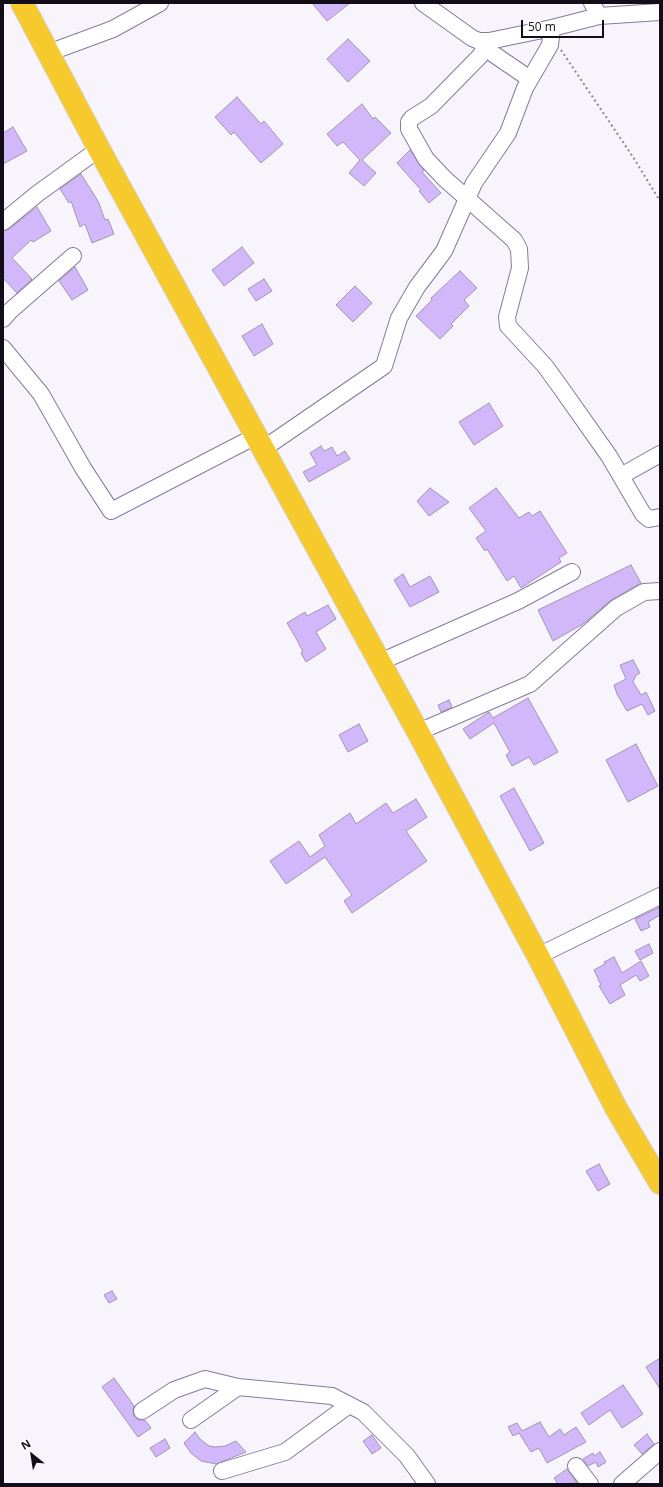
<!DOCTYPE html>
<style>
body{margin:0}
#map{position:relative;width:663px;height:1487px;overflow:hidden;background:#f7f5fb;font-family:"Open Sans",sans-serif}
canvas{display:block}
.frame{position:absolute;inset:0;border:4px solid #120d18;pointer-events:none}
.north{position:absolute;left:12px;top:1435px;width:40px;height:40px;-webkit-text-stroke:3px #fff;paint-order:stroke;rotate:330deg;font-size:11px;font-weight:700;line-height:16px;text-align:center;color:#120d18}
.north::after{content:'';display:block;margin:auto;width:14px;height:18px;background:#120d18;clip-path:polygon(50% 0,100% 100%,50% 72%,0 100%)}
.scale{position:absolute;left:521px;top:20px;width:83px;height:18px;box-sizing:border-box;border:2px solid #120d18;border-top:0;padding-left:5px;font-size:12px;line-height:14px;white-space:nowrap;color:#120d18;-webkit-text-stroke:3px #fff;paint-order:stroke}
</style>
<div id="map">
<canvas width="663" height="1487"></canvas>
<div class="frame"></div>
<div class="north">N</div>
<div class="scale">50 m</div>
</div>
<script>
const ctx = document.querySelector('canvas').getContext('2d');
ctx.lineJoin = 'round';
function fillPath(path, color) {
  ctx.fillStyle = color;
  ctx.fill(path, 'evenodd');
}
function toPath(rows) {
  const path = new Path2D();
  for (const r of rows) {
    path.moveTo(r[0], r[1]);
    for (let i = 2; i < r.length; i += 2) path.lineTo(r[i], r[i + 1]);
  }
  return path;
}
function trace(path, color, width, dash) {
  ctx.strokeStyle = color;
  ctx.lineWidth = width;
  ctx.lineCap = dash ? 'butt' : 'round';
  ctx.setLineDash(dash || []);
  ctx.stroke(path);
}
const building = toPath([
 [312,3,350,3,327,21,312,3],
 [348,39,370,61,348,82,327,59,348,39],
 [237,97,261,124,264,121,283,144,261,163,234,132,231,135,215,117,237,97],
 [362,104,373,119,375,117,391,133,362,160,376,173,364,186,349,173,360,160,343,142,337,146,327,134,362,104],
 [13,127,27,151,3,164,3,133,13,127],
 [410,150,424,170,422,172,441,193,429,203,419,191,421,190,397,163,410,150],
 [81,174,98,201,105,220,108,219,114,234,92,243,85,224,80,227,71,201,69,203,60,189,81,174],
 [37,207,51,231,33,242,31,240,12,258,32,279,17,293,3,278,3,231,9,229,37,207],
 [242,247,254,263,224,286,212,270,242,247],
 [75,267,88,290,72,300,59,281,75,267],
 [460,271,477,288,464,300,469,306,451,324,453,326,440,339,416,316,432,300,431,298,460,271],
 [264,279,272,291,256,301,248,289,264,279],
 [355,286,372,303,353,322,336,305,355,286],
 [262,324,273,344,254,356,242,336,262,324],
 [489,403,503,426,474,445,459,422,489,403],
 [321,446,324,451,332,447,337,456,345,451,350,459,309,482,303,472,317,465,310,453,321,446],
 [430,488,449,502,429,516,417,501,430,488],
 [496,488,519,518,529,512,532,516,540,511,567,553,559,558,561,562,521,588,514,576,507,581,487,549,485,551,476,538,486,531,469,508,496,488],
 [631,565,641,583,611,600,583,624,553,641,538,610,631,565],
 [403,574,410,587,430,576,439,592,410,607,394,580,403,574],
 [328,605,336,619,316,632,326,649,306,662,301,653,303,652,297,640,287,623,305,612,307,616,328,605],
 [633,660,640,673,636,675,633,682,641,695,646,692,655,711,648,715,642,704,627,711,617,694,614,685,626,679,620,665,633,660],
 [528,698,558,752,534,765,529,757,512,766,506,755,510,752,494,723,470,739,463,729,489,712,493,718,528,698],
 [449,700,452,707,441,712,438,705,449,700],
 [359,724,368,741,348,752,339,735,359,724],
 [636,744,658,786,628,802,606,760,636,744],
 [514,788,544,843,530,851,500,796,514,788],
 [416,799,427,817,406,831,427,861,352,913,344,901,352,895,325,857,286,884,270,861,299,841,310,857,325,846,319,835,350,813,356,824,386,803,393,813,416,799],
 [660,907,660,915,648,922,650,927,641,931,635,919,660,907],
 [649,944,653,953,640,960,635,951,649,944],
 [614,957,622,973,641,961,649,976,640,981,636,975,620,985,625,995,610,1004,599,986,601,985,594,970,605,964,604,962,614,957],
 [599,1164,610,1184,598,1191,586,1171,599,1164],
 [112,1291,117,1299,109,1303,104,1295,112,1291],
 [660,1358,660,1389,646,1367,660,1358],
 [114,1378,134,1406,133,1411,134,1417,138,1420,145,1420,151,1428,138,1437,102,1387,114,1378],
 [623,1385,643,1414,622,1428,610,1410,589,1425,581,1413,623,1385],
 [540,1422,549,1437,560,1429,564,1435,576,1427,586,1442,547,1463,539,1448,531,1452,519,1433,513,1436,508,1427,517,1423,522,1431,540,1422],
 [195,1432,200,1439,209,1446,215,1447,225,1446,236,1441,246,1452,216,1464,201,1461,191,1453,184,1443,195,1432],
 [647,1434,654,1444,642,1454,634,1445,647,1434],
 [372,1435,381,1448,372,1454,363,1441,372,1435],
 [165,1439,170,1448,156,1457,150,1448,165,1439],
 [600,1452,606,1462,598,1467,596,1462,588,1466,583,1459,593,1453,594,1456,600,1452],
 [567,1469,577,1483,558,1484,554,1478,567,1469]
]);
const path = toPath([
 [561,50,633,157,660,201]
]);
const minor = toPath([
 [423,3,472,38,479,41,489,41,552,28,599,16,660,12],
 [592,3,599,16],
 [489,41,480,56,431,106,412,118,409,122,409,129,426,159,445,179,514,240,519,249,520,268,507,317,508,326,545,366,561,388,609,456,643,514,649,519,660,517],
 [486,49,530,79],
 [48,53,113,29,160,3],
 [3,222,37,194,99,149],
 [3,319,10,311,73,256],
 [3,348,41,394,83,468,111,511,256,436],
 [263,449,384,366,399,318,417,287,444,251,474,183,508,133,525,88,550,45,552,28],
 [621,476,660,454],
 [380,662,518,601,572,572],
 [418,732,530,684,616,608,644,592,660,591],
 [538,956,660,896],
 [142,1411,174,1390,205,1379,238,1387,332,1396,363,1412,407,1456,427,1484],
 [191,1420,238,1387],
 [576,1466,590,1484],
 [222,1471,285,1452,349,1405],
 [622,1484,660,1451]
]);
const highway = toPath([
 [22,3,99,149,418,732,538,956,616,1108,660,1183]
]);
fillPath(building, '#d2b8fa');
trace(building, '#a095b3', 1);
trace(minor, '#867b98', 18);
trace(highway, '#d4d3d5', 24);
trace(path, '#8b8890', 2, [2, 3]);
trace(minor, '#fff', 16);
trace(highway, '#f6c92d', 22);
</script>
